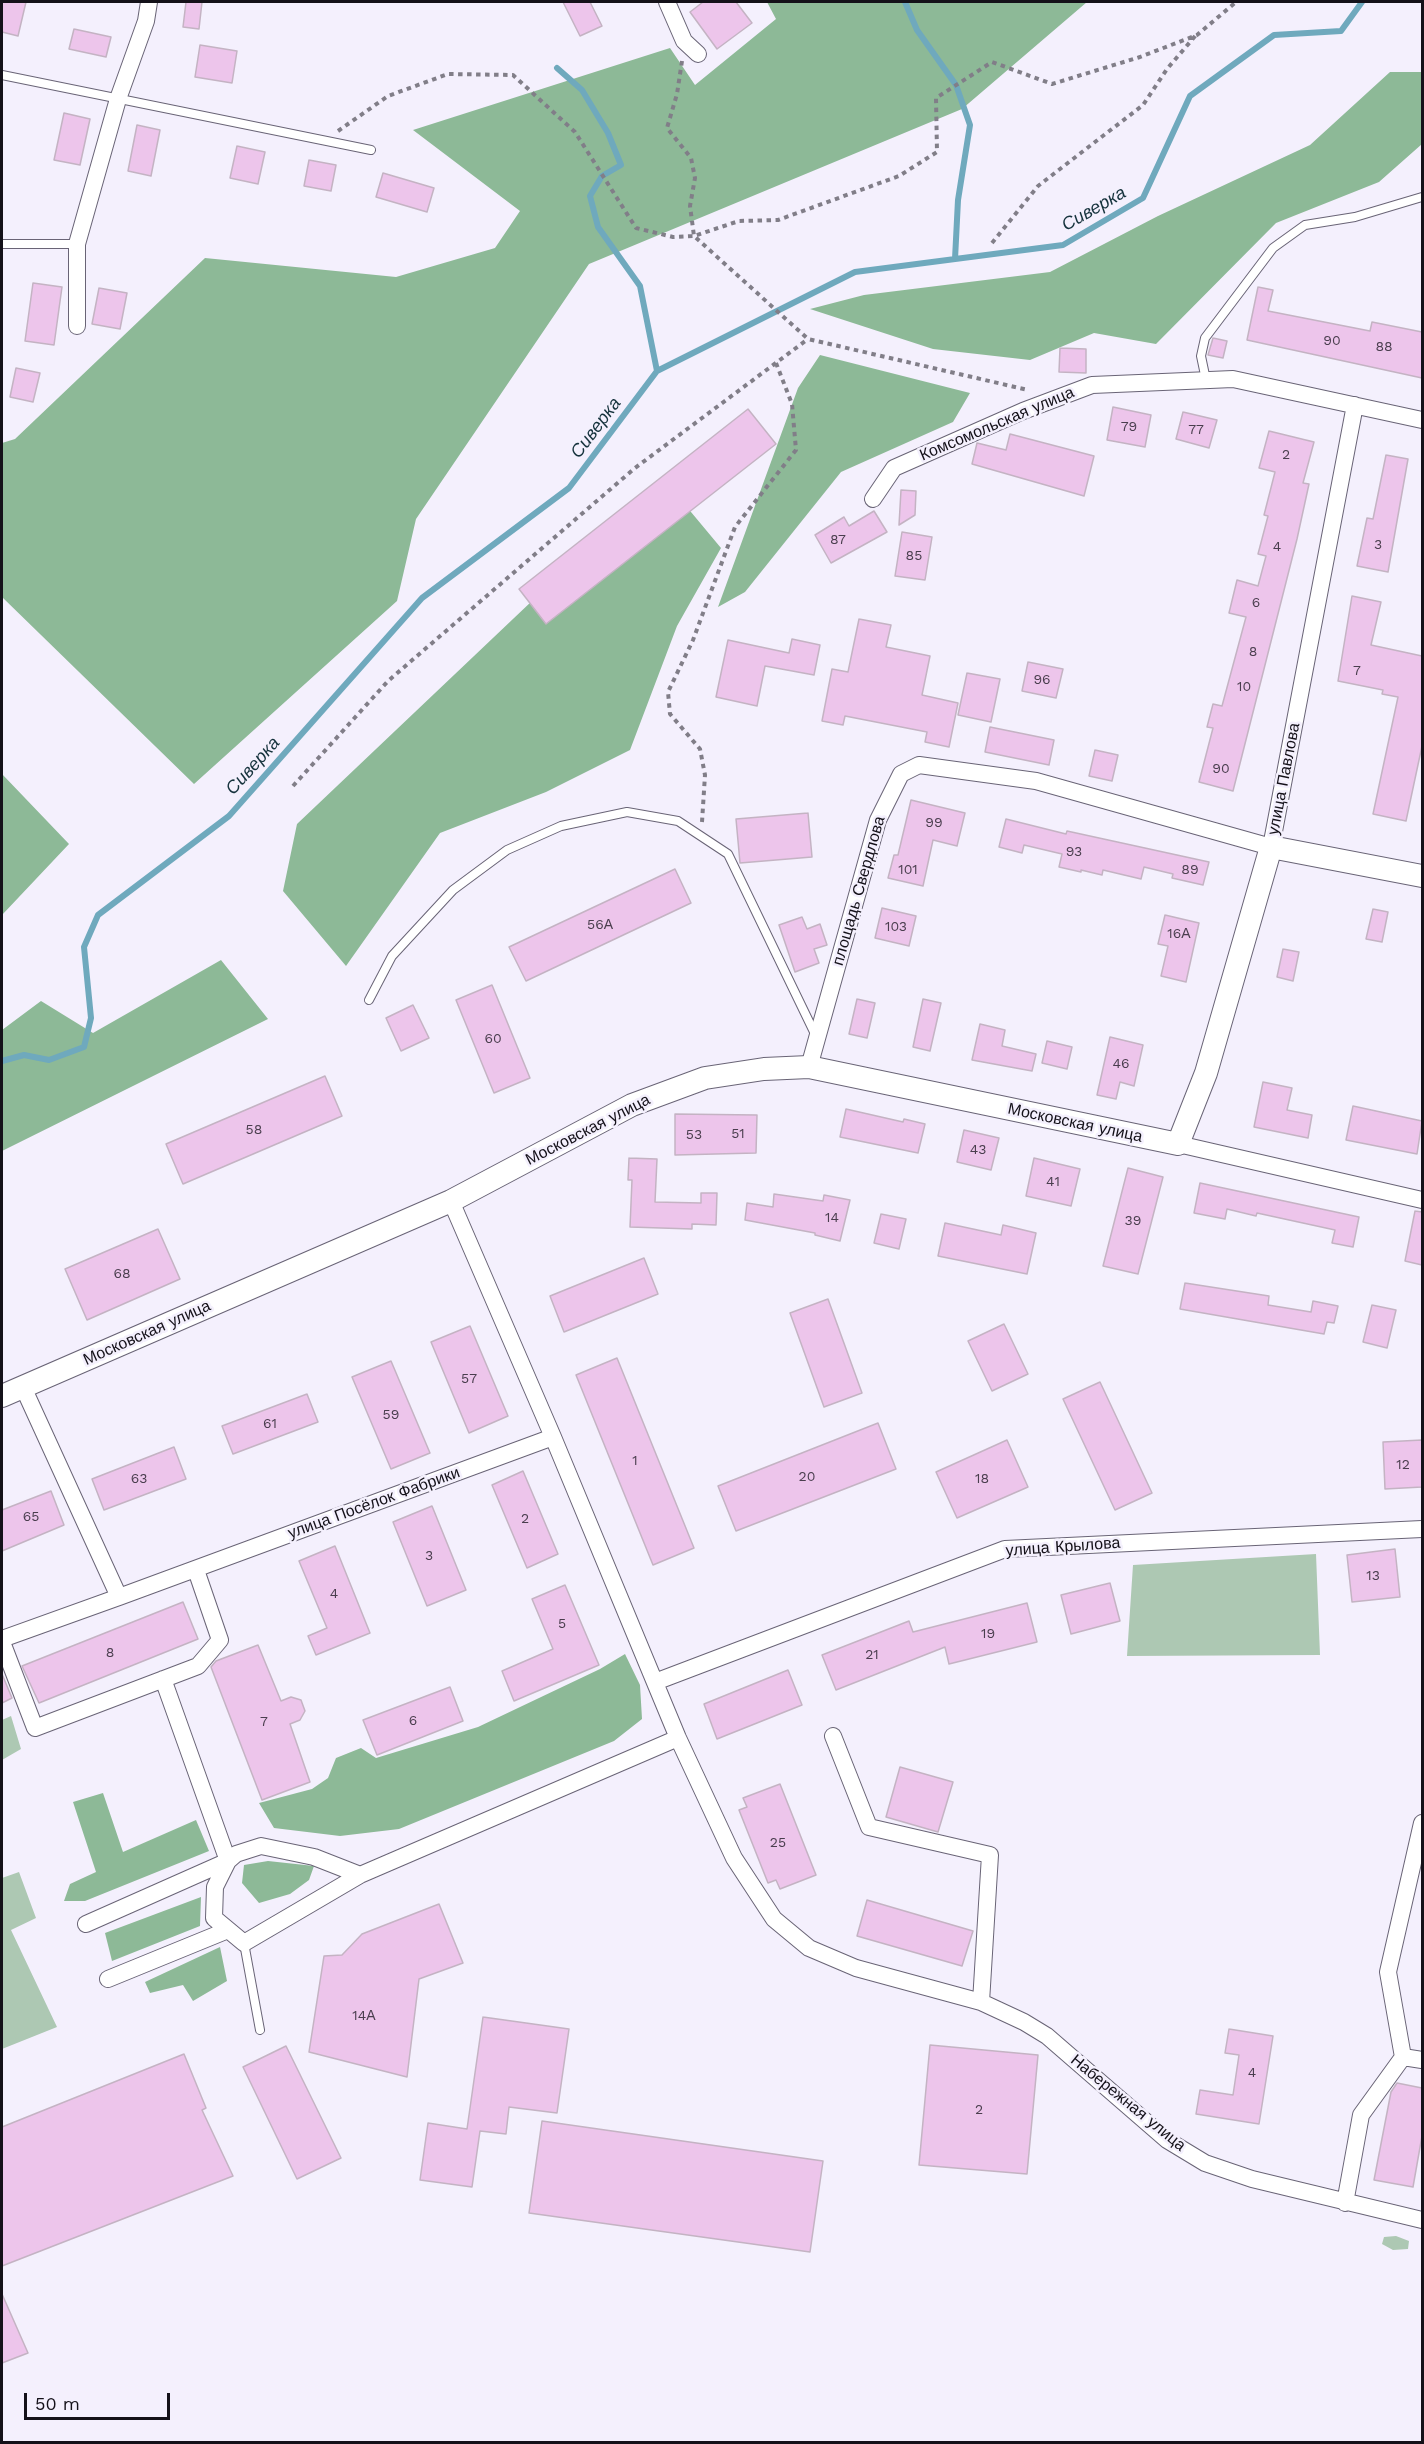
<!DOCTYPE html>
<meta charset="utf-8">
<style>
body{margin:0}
#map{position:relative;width:1424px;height:2444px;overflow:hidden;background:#f4f0fd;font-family:"Work Sans",sans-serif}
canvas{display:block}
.frame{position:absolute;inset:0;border:3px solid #141119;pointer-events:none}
.scale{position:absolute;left:24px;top:2393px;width:146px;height:27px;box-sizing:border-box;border:3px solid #141119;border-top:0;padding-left:8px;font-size:18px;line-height:21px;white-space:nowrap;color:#141119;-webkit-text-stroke:4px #f4f0fd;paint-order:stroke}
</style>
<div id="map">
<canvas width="1424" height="2444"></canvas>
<div class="frame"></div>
<div class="scale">50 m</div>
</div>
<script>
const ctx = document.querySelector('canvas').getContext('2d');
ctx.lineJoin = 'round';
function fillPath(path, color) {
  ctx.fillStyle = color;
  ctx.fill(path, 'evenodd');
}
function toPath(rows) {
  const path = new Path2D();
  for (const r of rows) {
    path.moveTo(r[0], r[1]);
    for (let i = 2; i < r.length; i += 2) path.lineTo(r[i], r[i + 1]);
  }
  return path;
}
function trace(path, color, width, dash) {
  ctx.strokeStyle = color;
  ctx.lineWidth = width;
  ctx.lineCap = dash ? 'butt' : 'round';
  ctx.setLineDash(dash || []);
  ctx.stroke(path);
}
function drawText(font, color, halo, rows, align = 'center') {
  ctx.font = font + ' "Work Sans",sans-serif';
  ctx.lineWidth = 5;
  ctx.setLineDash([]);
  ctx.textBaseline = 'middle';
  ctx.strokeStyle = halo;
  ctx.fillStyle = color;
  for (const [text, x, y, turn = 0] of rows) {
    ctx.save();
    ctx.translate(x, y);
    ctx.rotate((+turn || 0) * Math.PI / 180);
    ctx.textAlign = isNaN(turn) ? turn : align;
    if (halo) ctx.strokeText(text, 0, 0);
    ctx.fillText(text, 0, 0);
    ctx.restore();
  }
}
const green = toPath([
 [1316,1554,1320,1655,1127,1656,1133,1565],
 [11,1716,21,1749,2,1760,2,1720],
 [19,1872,36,1918,11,1930,57,2027,2,2049,2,1878],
 [1396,2236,1409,2241,1408,2249,1393,2250,1382,2244,1384,2237]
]);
const forest = toPath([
 [767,2,1087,2,962,109,589,264,416,519,397,601,194,784,2,597,2,443,15,439,205,258,396,277,495,248,520,211,413,130,670,48,695,85,776,19],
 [1390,72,1422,72,1422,144,1379,182,1276,223,1156,344,1094,333,1030,360,933,349,810,309,864,295,1050,272,1158,216,1310,145],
 [820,355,970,393,953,422,841,472,745,592,718,607,798,388],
 [686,506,721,548,677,626,630,750,546,792,440,833,346,966,283,891,297,824,592,544],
 [2,774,69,844,2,915],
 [221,960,268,1019,2,1151,2,1030,41,1001,93,1033],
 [625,1654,640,1685,642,1719,614,1741,399,1829,340,1836,274,1828,259,1803,312,1789,328,1778,336,1758,361,1748,376,1758,478,1727,600,1669],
 [103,1793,123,1852,196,1820,209,1851,85,1901,64,1901,70,1884,96,1872,73,1802],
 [268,1861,314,1866,309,1880,290,1894,259,1903,242,1883,244,1865],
 [201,1897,200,1926,112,1961,105,1933],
 [220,1947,227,1981,193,2001,183,1985,150,1993,145,1982]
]);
const stream = toPath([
 [905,2,917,30,956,85,970,125,958,200,955,259],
 [557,68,582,90,608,133,621,165,602,176,590,196,598,227,640,286,657,371],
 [2,1061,24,1055,49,1060,84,1047,91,1018,84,947,98,915,229,816,422,598,569,488,657,371,855,272,1063,245,1143,198,1190,96,1274,35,1341,31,1362,2]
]);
const building = toPath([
 [2,2,26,2,18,36,2,32,2,2],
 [186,2,202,2,199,29,183,27,186,2],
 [563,2,590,2,602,26,580,36,563,2],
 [703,2,736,2,752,23,717,49,690,12,703,2],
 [74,29,111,37,106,57,69,49,74,29],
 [200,45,237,51,232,83,195,77,200,45],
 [64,113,90,119,80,165,54,160,64,113],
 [137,125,160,130,151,176,128,171,137,125],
 [237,146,265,152,258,184,230,178,237,146],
 [309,160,336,165,331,191,304,186,309,160],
 [383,173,434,188,427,212,376,197,383,173],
 [33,283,62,287,54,345,25,341,33,283],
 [1258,287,1273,290,1268,311,1370,331,1372,322,1422,332,1422,378,1247,340,1258,287],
 [99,288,127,293,120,329,92,324,99,288],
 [1213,338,1227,341,1223,358,1208,355,1213,338],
 [1060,348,1086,349,1086,373,1059,372,1060,348],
 [16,368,40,373,33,402,10,397,16,368],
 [1113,407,1151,415,1145,447,1107,440,1113,407],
 [748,409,776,444,546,624,519,589,748,409],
 [1183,412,1217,420,1209,448,1176,439,1183,412],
 [1269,431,1314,442,1303,483,1309,484,1297,539,1233,791,1199,782,1213,728,1207,727,1213,704,1222,706,1246,617,1229,613,1237,580,1258,586,1266,556,1258,554,1268,516,1264,515,1275,472,1259,468,1269,431],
 [1010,434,1094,456,1084,496,972,464,977,443,1006,450,1010,434],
 [1386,455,1408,459,1388,572,1357,566,1367,518,1373,519,1386,455],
 [901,490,916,491,915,515,899,525,901,490],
 [874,511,887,532,831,563,815,535,844,517,849,526,874,511],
 [902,532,932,537,925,580,895,576,902,532],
 [1352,596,1381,602,1371,645,1422,656,1422,746,1406,821,1373,814,1398,697,1382,694,1383,690,1338,681,1352,596],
 [859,619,891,625,886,647,930,656,922,695,958,703,949,747,925,742,927,732,845,716,843,725,822,721,832,669,848,672,859,619],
 [792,639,820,645,814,675,765,666,757,706,716,697,728,640,789,653,792,639],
 [1028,662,1063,669,1056,698,1022,691,1028,662],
 [967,673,1000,679,991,722,958,715,967,673],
 [990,727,1054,740,1049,765,985,752,990,727],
 [1095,750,1118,755,1112,781,1089,776,1095,750],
 [911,800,965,813,957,846,933,840,923,886,888,878,894,855,898,855,911,800],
 [808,813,812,857,740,863,736,819,808,813],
 [1006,819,1066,834,1067,831,1209,862,1203,885,1172,878,1173,874,1144,867,1141,879,1103,870,1102,875,1081,870,1081,872,1059,867,1062,854,1024,845,1022,853,999,847,1006,819],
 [675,869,691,903,526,981,509,947,675,869],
 [882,908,916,916,909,946,875,938,882,908],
 [1373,909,1388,912,1382,942,1366,939,1373,909],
 [1165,915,1199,923,1186,982,1161,976,1168,946,1158,944,1165,915],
 [802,917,807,929,820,924,827,945,814,949,819,963,795,972,779,925,802,917],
 [1283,949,1299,952,1293,981,1277,977,1283,949],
 [492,985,530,1078,494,1093,456,1000,492,985],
 [857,999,875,1003,867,1038,849,1034,857,999],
 [923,999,941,1003,930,1051,913,1047,923,999],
 [413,1005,429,1038,401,1051,386,1018,413,1005],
 [980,1024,1005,1030,1002,1046,1036,1054,1032,1071,972,1060,980,1024],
 [1110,1037,1143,1045,1134,1086,1120,1082,1116,1099,1097,1095,1110,1037],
 [1047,1041,1072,1047,1067,1069,1042,1063,1047,1041],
 [325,1076,342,1116,183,1184,166,1144,325,1076],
 [1263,1082,1292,1088,1287,1110,1312,1115,1308,1138,1254,1127,1263,1082],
 [1353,1106,1422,1121,1417,1154,1346,1140,1353,1106],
 [846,1109,903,1122,904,1119,925,1124,918,1153,840,1137,846,1109],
 [675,1114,757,1115,756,1153,675,1155,675,1114],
 [964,1130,999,1138,991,1170,957,1162,964,1130],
 [629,1158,657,1159,655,1202,701,1203,701,1193,717,1193,716,1225,692,1224,692,1229,630,1227,632,1180,628,1180,629,1158],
 [1034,1158,1080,1169,1071,1206,1026,1196,1034,1158],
 [1128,1168,1163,1177,1138,1274,1103,1266,1128,1168],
 [1200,1183,1359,1217,1353,1247,1332,1243,1335,1230,1257,1213,1256,1216,1227,1209,1225,1219,1194,1213,1200,1183],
 [774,1194,823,1201,824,1195,850,1200,840,1241,815,1235,815,1233,745,1220,747,1203,773,1207,774,1194],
 [1415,1211,1422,1212,1422,1265,1405,1261,1415,1211],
 [881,1214,906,1219,899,1249,874,1243,881,1214],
 [945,1223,1001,1235,1003,1225,1036,1233,1027,1274,938,1256,945,1223],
 [158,1229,180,1279,87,1320,65,1269,158,1229],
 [644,1258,658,1294,564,1332,550,1296,644,1258],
 [1185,1283,1269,1296,1268,1305,1311,1312,1313,1301,1338,1306,1334,1323,1327,1322,1324,1334,1180,1309,1185,1283],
 [828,1299,862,1393,824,1407,790,1313,828,1299],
 [1372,1305,1396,1310,1387,1348,1363,1342,1372,1305],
 [1004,1324,1028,1374,992,1391,968,1341,1004,1324],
 [470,1326,508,1416,469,1433,431,1342,470,1326],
 [617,1358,694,1548,653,1565,576,1375,617,1358],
 [391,1361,430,1453,391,1469,352,1377,391,1361],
 [1100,1382,1152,1493,1115,1510,1063,1399,1100,1382],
 [307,1394,318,1422,233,1454,222,1426,307,1394],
 [878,1423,896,1469,736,1531,718,1486,878,1423],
 [1007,1440,1028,1487,957,1518,936,1472,1007,1440],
 [1422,1440,1422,1487,1385,1489,1383,1442,1422,1440],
 [174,1447,186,1479,104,1510,92,1479,174,1447],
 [523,1471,558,1554,527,1568,492,1485,523,1471],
 [51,1491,64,1525,2,1551,2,1510,51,1491],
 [432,1506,466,1590,427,1606,393,1522,432,1506],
 [335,1546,370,1633,316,1655,308,1636,327,1628,299,1561,335,1546],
 [1395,1549,1400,1597,1352,1602,1347,1555,1395,1549],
 [1110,1583,1120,1621,1071,1634,1061,1595,1110,1583],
 [565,1585,599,1665,514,1701,502,1671,553,1649,532,1599,565,1585],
 [183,1602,198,1639,39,1703,22,1666,183,1602],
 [1027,1603,1037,1642,949,1664,945,1647,836,1690,822,1655,909,1621,913,1632,1027,1603],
 [258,1645,281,1701,291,1697,301,1700,305,1711,300,1720,290,1724,310,1782,262,1800,211,1667,216,1661,258,1645],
 [788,1670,802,1705,717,1739,704,1704,788,1670],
 [2,1674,12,1698,2,1703,2,1674],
 [450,1687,463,1721,377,1755,363,1720,450,1687],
 [900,1767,953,1782,938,1832,886,1817,900,1767],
 [780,1784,816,1875,780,1889,776,1880,768,1883,739,1810,747,1807,743,1798,780,1784],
 [867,1900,973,1931,962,1966,857,1936,867,1900],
 [439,1904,463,1963,419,1979,407,2077,309,2052,324,1956,342,1955,362,1934,439,1904],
 [483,2017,569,2029,557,2113,509,2107,506,2134,480,2131,472,2187,420,2180,428,2123,467,2129,483,2017],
 [1229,2029,1273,2036,1259,2124,1196,2114,1200,2090,1233,2095,1239,2055,1225,2053,1229,2029],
 [930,2045,1038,2055,1027,2174,919,2165,930,2045],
 [286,2046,341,2158,297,2179,243,2067,286,2046],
 [184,2054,206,2108,202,2110,233,2176,2,2266,2,2127,184,2054],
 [1397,2083,1422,2088,1422,2136,1413,2187,1374,2180,1391,2092,1397,2083],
 [542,2121,823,2161,810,2252,529,2213,542,2121],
 [2,2294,28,2353,2,2363,2,2294]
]);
const path = toPath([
 [682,61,677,94,667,128,691,158,695,178,690,206,694,236,808,339,1028,390],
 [338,131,388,96,448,74,513,75,575,132,636,228,673,237,694,236,739,221,778,220,899,176,937,152,936,98,992,62,1052,84,1140,57,1197,35,1236,2],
 [992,243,1038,186,1143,105,1167,69,1196,35],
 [293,786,388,681,635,468,808,339],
 [702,822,705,775,700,749,670,714,668,692,693,640,735,527,796,450,792,404,776,363]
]);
const lane = toPath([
 [2,75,371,150],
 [2,244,77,244],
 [1206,380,1201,356,1205,338,1273,248,1305,225,1355,217,1422,197],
 [369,1000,392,956,453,890,507,850,561,826,627,812,678,821,728,854,816,1036],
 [244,1943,260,2030]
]);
const street = toPath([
 [667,2,684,41,698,54],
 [77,326,77,244,118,99,146,21,149,2],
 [873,499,894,468,1023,411,1092,385,1233,379,1422,420],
 [809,1067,878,820,901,774,919,765,1036,781,1271,847,1355,405],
 [1178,1144,1422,1200],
 [451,1201,553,1437,678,1738,734,1858,774,1919,809,1948,856,1968,981,2002,1024,2022,1047,2036,1167,2140,1205,2163,1252,2179,1422,2220],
 [23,1387,119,1597,553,1437],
 [2,1639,119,1597],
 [2,1642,35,1728,198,1666,220,1640,196,1570],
 [655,1682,1005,1549,1422,1529],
 [833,1736,869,1827,990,1855,981,2002],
 [1422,1823,1388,1972,1403,2057,1422,2060],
 [360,1875,244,1943,214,1918,215,1887,228,1861,236,1854,261,1846,314,1857,360,1875,678,1738],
 [86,1924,228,1861,163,1679],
 [108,1979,228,1930],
 [1345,2203,1361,2115,1403,2057]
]);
const secondary = toPath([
 [2,1396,451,1201,632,1105,705,1078,764,1069,809,1067,1178,1144,1206,1073,1271,847,1422,876]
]);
const numberNames = [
 ["90",1332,341],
 ["88",1384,347],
 ["79",1129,427],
 ["77",1196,430],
 ["2",1286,455],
 ["87",838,540],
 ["3",1378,545],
 ["4",1277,547],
 ["85",914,556],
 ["6",1256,603],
 ["8",1253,652],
 ["7",1357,671],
 ["96",1042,680],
 ["10",1244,687],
 ["90",1221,769],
 ["99",934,823],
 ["93",1074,852],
 ["101",908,870],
 ["89",1190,870],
 ["56А",600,925],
 ["103",896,927],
 ["16А",1179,934],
 ["60",493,1039],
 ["46",1121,1064],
 ["58",254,1130],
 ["51",738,1134],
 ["53",694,1135],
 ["43",978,1150],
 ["41",1053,1182],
 ["14",832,1218],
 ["39",1133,1221],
 ["68",122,1274],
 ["57",469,1379],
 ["59",391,1415],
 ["61",270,1424],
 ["1",635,1461],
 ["12",1403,1465],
 ["20",807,1477],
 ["63",139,1479],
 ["18",982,1479],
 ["65",31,1517],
 ["2",525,1519],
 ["3",429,1556],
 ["13",1373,1576],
 ["4",334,1594],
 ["5",562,1624],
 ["19",988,1634],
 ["8",110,1653],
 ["21",872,1655],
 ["6",413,1721],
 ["7",264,1722],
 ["25",778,1843],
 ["14А",364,2016],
 ["4",1252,2073],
 ["2",979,2110]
];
const streetNames = [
 ["Комсомольская улица",997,424,-23],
 ["улица Павлова",1284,779,-79],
 ["площадь Свердлова",859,891,-74],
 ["Московская улица",1075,1123,12],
 ["Московская улица",588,1130,-27],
 ["Московская улица",147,1333,-24],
 ["улица Посёлок Фабрики",374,1503,-20],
 ["улица Крылова",1063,1547,-4],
 ["Набережная улица",1128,2103,39]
];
const waterNames = [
 ["Сиверка",1094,209,-30],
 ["Сиверка",596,428,-53],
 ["Сиверка",253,766,-48]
];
fillPath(green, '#adc8b3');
fillPath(forest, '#8db997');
trace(stream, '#6fa9bd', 6);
fillPath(building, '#edc5eb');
trace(building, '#c4b3c3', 1.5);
trace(lane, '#696476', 10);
trace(street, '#696476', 18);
trace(secondary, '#696476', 24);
trace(path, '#817e88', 4, [4.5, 4.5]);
trace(lane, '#fff', 8);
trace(street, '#fff', 16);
trace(secondary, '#fff', 22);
drawText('14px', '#4a3e4e', null, numberNames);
drawText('16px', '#141119', '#f4f0fd', streetNames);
drawText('italic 18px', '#15323c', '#f4f0fd', waterNames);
</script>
